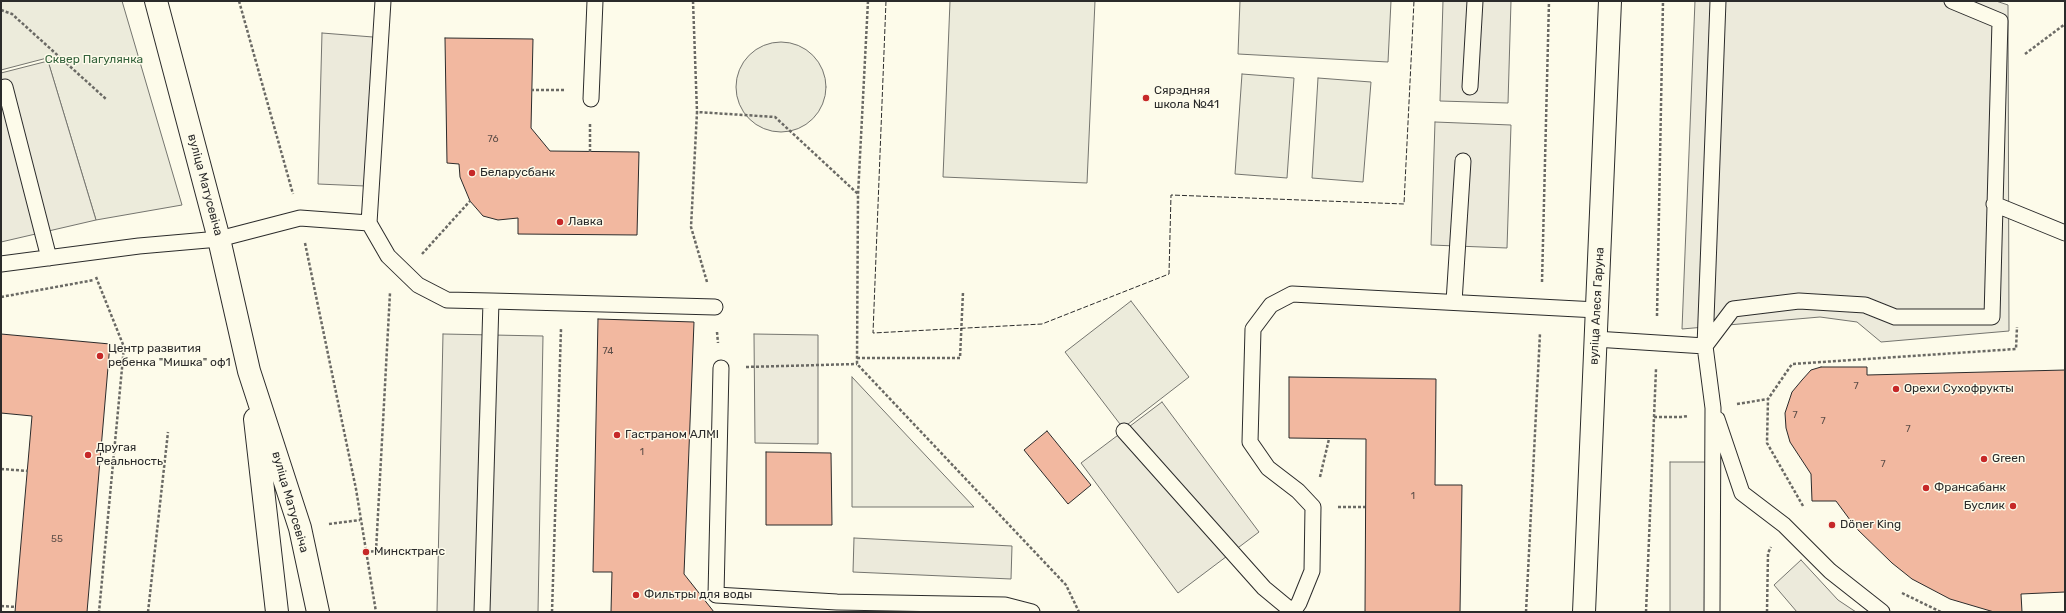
<!DOCTYPE html>
<meta charset="utf-8">
<style>
body{margin:0}
#map{position:relative;width:2066px;height:613px;overflow:hidden;background:#fdfbea;font-family:Rubik,sans-serif}
canvas{display:block}
.frame{position:absolute;inset:0;border:2px solid #2b2b2b;pointer-events:none}
</style>
<div id="map">
<canvas width="2066" height="613"></canvas>
<div class="frame"></div>
</div>
<script>
const ctx = document.querySelector('canvas').getContext('2d');
ctx.lineJoin = 'round';
function fillPath(path, color) {
  ctx.fillStyle = color;
  ctx.fill(path, 'evenodd');
}
function toPath(rows) {
  const path = new Path2D();
  for (const r of rows) {
    if (r.length === 3) {
      path.moveTo(r[0] + r[2], r[1]);
      path.arc(r[0], r[1], r[2], 0, 2 * Math.PI);
      continue;
    }
    path.moveTo(r[0], r[1]);
    for (let i = 2; i < r.length; i += 2) path.lineTo(r[i], r[i + 1]);
  }
  return path;
}
function trace(path, color, width, dash) {
  ctx.strokeStyle = color;
  ctx.lineWidth = width;
  ctx.lineCap = dash ? 'butt' : 'round';
  ctx.setLineDash(dash || []);
  ctx.stroke(path);
}
function drawText(font, color, halo, rows, align = 'center') {
  ctx.font = font + ' Rubik,sans-serif';
  ctx.lineWidth = 3;
  ctx.setLineDash([]);
  ctx.textBaseline = 'middle';
  ctx.strokeStyle = halo;
  ctx.fillStyle = color;
  for (const [text, x, y, turn = 0] of rows) {
    ctx.save();
    ctx.translate(x, y);
    ctx.rotate((+turn || 0) * Math.PI / 180);
    ctx.textAlign = isNaN(turn) ? turn : align;
    if (halo) ctx.strokeText(text, 0, 0);
    ctx.fillText(text, 0, 0);
    ctx.restore();
  }
}
const green = toPath([
 [1,1,122,1,182,205,96,220,47,58,1,70,1,1],
 [950,1,1095,1,1087,183,943,177,950,1],
 [1240,1,1391,1,1388,62,1238,54,1240,1],
 [781,87,45],
 [1242,74,1294,78,1287,178,1235,174,1242,74],
 [1318,78,1371,82,1363,182,1312,178,1318,78],
 [1131,301,1189,377,1123,428,1065,352,1131,301],
 [852,377,974,507,852,507,852,377]
]);
const parking = toPath([
 [1443,1,1511,1,1508,103,1440,101,1443,1],
 [1695,1,1996,1,2008,5,2009,331,1881,342,1857,322,1820,317,1682,329,1695,1],
 [322,33,373,37,365,186,318,184,322,33],
 [48,61,96,220,1,242,1,73,48,61],
 [1435,122,1511,125,1507,248,1431,245,1435,122],
 [443,334,543,336,538,612,437,612,443,334],
 [754,334,818,335,818,444,755,443,754,334],
 [1162,402,1259,532,1178,593,1081,463,1162,402],
 [1670,462,1712,462,1712,612,1670,612,1670,462],
 [854,538,1012,546,1011,579,853,572,854,538],
 [1801,560,1838,600,1856,612,1797,612,1774,585,1801,560]
]);
const building = toPath([
 [445,38,533,39,531,128,550,151,639,152,637,235,518,234,518,218,498,220,483,216,470,201,460,177,459,164,447,163,445,38],
 [598,319,694,322,684,574,714,612,611,612,612,572,593,572,598,319],
 [1,334,110,344,87,612,15,612,32,416,1,413,1,334],
 [1821,367,1867,367,1867,375,2065,370,2065,592,2021,594,2022,612,1994,612,1950,599,1912,579,1892,563,1856,528,1836,501,1812,501,1811,474,1790,442,1786,428,1785,413,1792,392,1802,380,1811,370,1821,367],
 [1289,377,1436,379,1435,485,1462,485,1460,612,1365,612,1366,439,1289,438,1289,377],
 [1047,431,1091,485,1068,504,1024,450,1047,431],
 [766,452,831,453,832,525,766,525,766,452]
]);
const path = toPath([
 [239,1,293,194],
 [693,1,697,112],
 [868,1,858,195,857,364,1066,585,1079,612],
 [1,10,12,14,106,99],
 [2025,54,2065,24],
 [531,90,565,90],
 [590,152,590,124],
 [305,243,356,489,376,612],
 [422,254,470,201],
 [96,277,124,347,99,612],
 [707,282,691,227,697,112,775,117,858,194],
 [1542,282,1549,1],
 [1,297,94,280],
 [1657,316,1663,1],
 [717,332,718,343],
 [857,358,960,358,963,292],
 [746,367,857,364],
 [1737,404,1768,399],
 [1654,417,1681,417,1688,416],
 [1,469,28,471],
 [1320,477,1329,439],
 [1803,506,1767,443,1768,399,1792,364,2016,349,2017,327],
 [1338,507,1365,507],
 [329,524,360,520],
 [366,552,376,551,390,293],
 [1902,593,1941,612],
 [1,606,16,607],
 [148,612,168,432],
 [552,612,561,329],
 [1526,612,1540,333],
 [1646,612,1656,369],
 [1767,612,1768,553,1771,547]
]);
const service = toPath([
 [383,1,369,223,388,256,418,285,447,300,491,301,482,612],
 [1470,87,1475,1],
 [1,88,5,87,49,258],
 [591,99,595,1],
 [1994,204,2065,233],
 [1,264,139,246,219,239,300,218,369,223],
 [491,301,715,307],
 [1454,302,1463,161],
 [1595,339,1705,346],
 [1705,346,1733,309,1799,301,1865,305,1895,317,1992,317,2000,21,1952,1],
 [721,368,716,595,837,602,1005,605,1032,612],
 [1717,419,1742,493,1784,525,1830,571,1882,612],
 [1124,431,1264,588,1293,612],
 [1293,612,1299,603,1312,571,1313,507,1298,491,1268,468,1250,442,1253,329,1271,305,1292,294,1597,310],
 [1712,612,1713,408,1705,346,1718,1]
]);
const tertiary = toPath([
 [1584,612,1610,1]
]);
const secondary = toPath([
 [156,1,219,239,249,371,300,528,318,612],
 [255,419,277,612]
]);
const fence = toPath([
 [886,1,873,333,1042,324,1169,274,1171,195,1404,204,1414,1]
]);
const markers = [
 [1146,98,4,"#c62828"],
 [472,173,4,"#c62828"],
 [560,222,4,"#c62828"],
 [100,356,4,"#c62828"],
 [1896,389,4,"#c62828"],
 [617,435,4,"#c62828"],
 [88,455,4,"#c62828"],
 [1984,459,4,"#c62828"],
 [1926,488,4,"#c62828"],
 [2013,506,4,"#c62828"],
 [1832,525,4,"#c62828"],
 [366,552,4,"#c62828"],
 [636,595,4,"#c62828"]
];
const numberNames = [
 ["76",493,139],
 ["74",608,351],
 ["7",1856,386],
 ["7",1795,415],
 ["7",1823,421],
 ["7",1908,429],
 ["1",642,452],
 ["7",1883,464],
 ["1",1413,496],
 ["55",57,539]
];
const parkNames = [
 ["Сквер Пагулянка",94,60]
];
const poiNames = [
 ["Сярэдняя",1154,91],
 ["школа №41",1154,105],
 ["Беларусбанк",480,173],
 ["Лавка",568,222],
 ["Центр развития",108,349],
 ["ребенка \"Мишка\" оф1",108,363],
 ["Орехи Сухофрукты",1904,389],
 ["Гастраном АЛМІ",625,435],
 ["Другая",96,448],
 ["Реальность",96,462],
 ["Green",1992,459],
 ["Франсабанк",1934,488],
 ["Буслик",2005,506,"right"],
 ["Döner King",1840,525],
 ["Минсктранс",374,552],
 ["Фильтры для воды",644,595]
];
const streetNames = [
 ["вуліца Матусевіча",205,185,75],
 ["вуліца Алеся Гаруна",1597,306,-87],
 ["вуліца Матусевіча",290,502,74]
];
fillPath(green, '#ecebdb');
trace(green, '#74746e', 1);
fillPath(parking, '#eceadb');
trace(parking, '#74746e', 1);
fillPath(building, '#f2b8a0');
trace(building, '#2b2b2b', 1);
trace(service, '#2b2b2b', 17);
trace(tertiary, '#2b2b2b', 24);
trace(secondary, '#2b2b2b', 24);
trace(path, '#6a6964', 2.5, [3, 2]);
trace(service, '#fdfbea', 15);
trace(tertiary, '#fdfbea', 22);
trace(secondary, '#fdfbea', 22);
trace(fence, '#2b2b2b', 1, [5, 2]);
for (const [x, y, r, color] of markers) {
  const dot = new Path2D();
  dot.arc(x, y, r, 0, 2 * Math.PI);
  ctx.fillStyle = color;
  ctx.fill(dot);
  trace(dot, '#fdfbea', 1.5);
}
drawText('10px', '#5d4e48', null, numberNames);
drawText('12px', '#34623c', '#fdfbea', parkNames);
drawText('12px', '#2b2b2b', '#fdfbea', poiNames, 'left');
drawText('12px', '#2b2b2b', '#fdfbea', streetNames);
</script>
